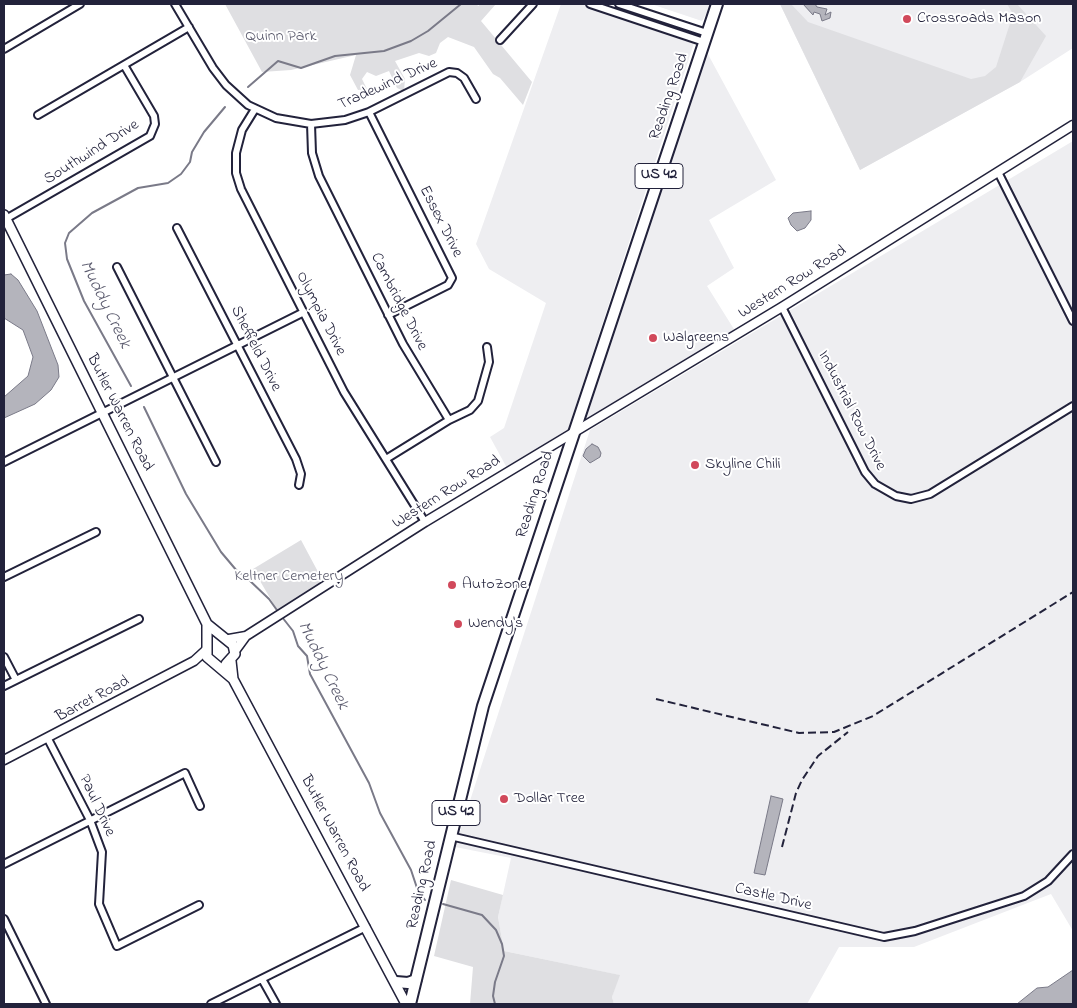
<!DOCTYPE html>
<style>
body{margin:0}
#map{position:relative;width:1077px;height:1008px;overflow:hidden;background:#fff;font-family:"Indie Flower",sans-serif}
canvas{display:block}
.frame{position:absolute;inset:0;border:5px solid #22223b;pointer-events:none}
</style>
<div id="map">
<canvas width="1077" height="1008"></canvas>
<div class="frame"></div>
</div>
<script>
const ctx = document.querySelector('canvas').getContext('2d');
ctx.lineJoin = 'round';
function fillPath(path, color) {
  ctx.fillStyle = color;
  ctx.fill(path, 'evenodd');
}
function toPath(rows) {
  const path = new Path2D();
  for (const r of rows) {
    path.moveTo(r[0], r[1]);
    for (let i = 2; i < r.length; i += 2) path.lineTo(r[i], r[i + 1]);
  }
  return path;
}
function trace(path, color, width, dash) {
  ctx.strokeStyle = color;
  ctx.lineWidth = width;
  ctx.lineCap = dash ? 'butt' : 'round';
  ctx.setLineDash(dash || []);
  ctx.stroke(path);
}
function drawText(font, color, halo, rows, align = 'center') {
  ctx.font = font + ' "Indie Flower",sans-serif';
  ctx.lineWidth = 4;
  ctx.setLineDash([]);
  ctx.textBaseline = 'middle';
  ctx.strokeStyle = halo;
  ctx.fillStyle = color;
  for (const [text, x, y, turn = 0] of rows) {
    ctx.save();
    ctx.translate(x, y);
    ctx.rotate((+turn || 0) * Math.PI / 180);
    ctx.textAlign = isNaN(turn) ? turn : align;
    if (halo) ctx.strokeText(text, 0, 0);
    ctx.fillText(text, 0, 0);
    ctx.restore();
  }
}
const built = toPath([
 [561,4,583,4,694,43,568,429,507,468,490,437,504,428,546,303,489,269,476,244],
 [651,4,712,4,702,21],
 [780,4,1073,4,1073,48,1020,82,860,170],
 [703,45,776,180,709,220,734,268,707,286,737,334,573,432],
 [1073,141,1073,931,1051,894,914,947,839,947,807,1004,614,1004,612,997,619,975,504,951,498,917,511,858,455,847,590,430]
]);
const green = toPath([
 [225,4,477,4,478,6,481,4,496,4,481,21,532,82,523,105,500,78,493,74,474,47,448,37,440,43,436,53,429,56,419,53,395,61,405,79,404,91,397,88,389,71,376,76,367,72,362,79,367,89,358,90,350,75,356,55,291,70,262,72],
 [780,4,791,4,808,22,971,79,985,76,996,67,1013,14,1007,4,1017,4,1046,36,1020,82,860,170],
 [301,540,324,583,280,615,253,569],
 [451,880,503,895,498,917,504,951,620,975,612,997,614,1004,470,1004,473,967,434,956]
]);
const water = toPath([
 [803,4,815,4,817,7,827,9,825,15,831,12,830,18,822,21,820,14,814,12,813,15,803,4],
 [811,211,811,220,805,228,797,231,791,225,788,218,793,213,811,211],
 [11,274,18,280,37,311,58,365,59,377,51,390,35,404,4,418,4,397,28,376,33,357,23,330,4,318,4,275,11,274],
 [592,444,598,447,601,453,600,457,590,463,583,456,586,449,592,444],
 [771,796,783,799,765,875,754,873,771,796],
 [1073,970,1073,1004,1017,1004,1037,988,1048,987,1073,970]
]);
const stream = toPath([
 [248,87,278,61,301,68,335,56,384,51,411,41,428,31,461,4],
 [131,386,84,301,67,259,65,243,69,233,92,213,138,188,168,183,181,174,190,162,192,152,204,132,225,107],
 [144,407,186,494,221,552,237,571,247,578,269,599,279,613],
 [282,617,293,631,298,646,307,656,310,674,369,783,380,813,411,870,418,891,425,900],
 [443,904,482,915,496,930,502,944,504,956,495,982,493,996,495,1004]
]);
const minor = toPath([
 [175,4,213,68,226,85,248,105,276,118,311,124,345,120,369,112,449,72,457,73,464,78,476,99],
 [590,4,704,42],
 [619,4,707,33],
 [500,40,533,4],
 [4,49,80,4],
 [255,109,242,130,236,153,236,173,241,189,344,392,425,522],
 [369,112,452,278,448,285,388,315],
 [38,115,189,27],
 [311,124,312,153,319,176,403,344,449,420,386,459],
 [998,172,1073,321],
 [4,220,150,136,155,124,154,116,124,65],
 [177,228,296,459,301,474,299,485],
 [117,267,216,462],
 [782,307,865,472,875,484,896,496,911,499,930,494,1073,406],
 [449,420,470,410,478,401,489,362,487,347],
 [4,462,304,312],
 [4,577,96,532],
 [4,657,16,680],
 [4,686,139,619],
 [48,739,90,820,102,852,99,904,117,946,199,905],
 [450,836,884,937,915,931,1024,896,1048,881,1073,854],
 [4,864,185,773,200,806],
 [4,919,46,1004],
 [262,979,276,1004],
 [211,1004,366,927]
]);
const tertiary = toPath([
 [229,639,246,636,425,522,782,307,1073,125],
 [235,651,246,636],
 [4,760,194,661,206,650]
]);
const secondary = toPath([
 [4,215,207,624,207,657,233,679],
 [207,624,233,645,235,654,226,664],
 [231,661,233,679,406,1004]
]);
const primary = toPath([
 [396,982,408,983,416,980],
 [410,1004,483,706,717,4]
]);
const rail = toPath([
 [656,699,799,733,834,732,873,716,1073,592],
 [782,847,796,793,802,780,818,756,848,732]
]);
const markers = [
 [907,19,5,"#d1495b"],
 [653,338,5,"#d1495b"],
 [695,465,5,"#d1495b"],
 [452,585,5,"#d1495b"],
 [458,624,5,"#d1495b"],
 [504,799,5,"#d1495b"]
];
const shields = [
 [659,176,48],
 [456,813,48]
];
const shieldNames = [
 ["US 42",659,176],
 ["US 42",456,813]
];
const poiNames = [
 ["Crossroads Mason",917,19],
 ["Walgreens",663,338],
 ["Skyline Chili",705,465],
 ["AutoZone",462,585],
 ["Wendy's",468,624],
 ["Dollar Tree",514,799]
];
const parkNames = [
 ["Quinn Park",281,37],
 ["Keltner Cemetery",289,577]
];
const streetNames = [
 ["Tradewind Drive",388,85,-24],
 ["Reading Road",670,97,-71],
 ["Southwind Drive",92,153,-32],
 ["Essex Drive",440,222,63],
 ["Western Row Road",793,283,-32],
 ["Cambridge Drive",398,302,63],
 ["Olympia Drive",320,314,63],
 ["Sheffield Drive",255,349,63],
 ["Industrial Row Drive",851,411,63],
 ["Butler Warren Road",119,413,63],
 ["Western Row Road",447,493,-32],
 ["Reading Road",536,495,-72],
 ["Barret Road",93,700,-28],
 ["Paul Drive",96,806,65],
 ["Butler Warren Road",334,834,62],
 ["Reading Road",423,885,-77],
 ["Castle Drive",773,898,13]
];
const waterNames = [
 ["Muddy Creek",104,305,64],
 ["Muddy Creek",322,666,64]
];
fillPath(built, '#eeeef1');
fillPath(green, '#dfdfe2');
fillPath(water, '#b4b4bc');
trace(water, '#7a7a88', 1);
trace(stream, '#7a7a88', 2);
trace(minor, '#22223b', 10);
trace(tertiary, '#22223b', 11);
trace(secondary, '#22223b', 12);
trace(primary, '#22223b', 14);
trace(minor, '#fff', 6);
trace(tertiary, '#fff', 8);
trace(secondary, '#fff', 9);
trace(primary, '#fff', 10);
trace(rail, '#22223b', 2, [8, 4]);
for (const [x, y, r, color] of markers) {
  const dot = new Path2D();
  dot.arc(x, y, r, 0, 2 * Math.PI);
  ctx.fillStyle = color;
  ctx.fill(dot);
  trace(dot, '#fff', 2);
}
for (const [x, y, w] of shields) {
  const box = new Path2D();
  box.roundRect(x - w / 2, y - 12.5, w, 25, 4);
  ctx.fillStyle = '#fff';
  ctx.fill(box);
  trace(box, '#22223b', 1);
}
drawText('bold 15px', '#22223b', null, shieldNames);
drawText('16px', '#22223b', '#fff', poiNames, 'left');
drawText('16px', '#5b5b6d', '#fff', parkNames);
drawText('16px', '#22223b', '#fff', streetNames);
drawText('italic 18px', '#5c5c6f', '#fff', waterNames);
</script>
